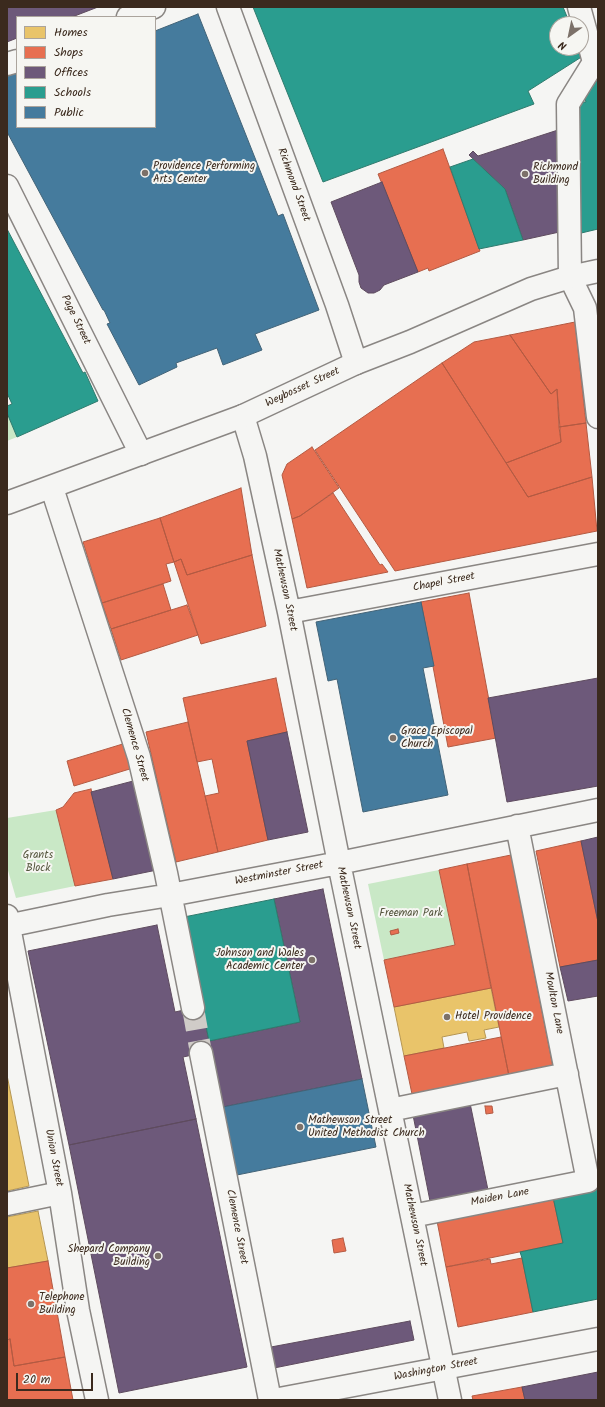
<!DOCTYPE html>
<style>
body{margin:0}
#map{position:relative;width:605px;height:1407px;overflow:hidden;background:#f5f5f3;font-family:Kalam,sans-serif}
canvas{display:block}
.frame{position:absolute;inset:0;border:8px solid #3b2a1e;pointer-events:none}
.legend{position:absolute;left:16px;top:16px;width:140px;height:112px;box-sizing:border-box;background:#f6f6f2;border:1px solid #aba49d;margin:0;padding:5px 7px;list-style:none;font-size:12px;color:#3b2a1e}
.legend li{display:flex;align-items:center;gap:8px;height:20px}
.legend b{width:20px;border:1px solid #aba49d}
.north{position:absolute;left:549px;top:16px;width:40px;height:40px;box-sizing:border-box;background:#f6f6f2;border:1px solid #aba49d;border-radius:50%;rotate:213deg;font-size:11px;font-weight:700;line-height:16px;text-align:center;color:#3b2a1e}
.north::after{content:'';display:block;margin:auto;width:14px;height:18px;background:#7c7169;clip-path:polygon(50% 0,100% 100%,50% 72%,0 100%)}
.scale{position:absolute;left:16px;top:1373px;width:77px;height:18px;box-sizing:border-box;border:2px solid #3b2a1e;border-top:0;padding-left:5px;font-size:12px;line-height:14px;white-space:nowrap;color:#3b2a1e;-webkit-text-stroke:3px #f6f6f2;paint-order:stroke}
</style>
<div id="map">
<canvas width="605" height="1407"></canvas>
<div class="frame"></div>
<ul class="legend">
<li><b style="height:11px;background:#e9c46a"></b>Homes</li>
<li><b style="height:11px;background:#e76f51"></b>Shops</li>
<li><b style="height:11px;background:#6d597a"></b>Offices</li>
<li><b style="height:11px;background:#2a9d8f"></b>Schools</li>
<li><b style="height:11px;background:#457b9d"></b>Public</li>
</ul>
<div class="north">N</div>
<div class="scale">20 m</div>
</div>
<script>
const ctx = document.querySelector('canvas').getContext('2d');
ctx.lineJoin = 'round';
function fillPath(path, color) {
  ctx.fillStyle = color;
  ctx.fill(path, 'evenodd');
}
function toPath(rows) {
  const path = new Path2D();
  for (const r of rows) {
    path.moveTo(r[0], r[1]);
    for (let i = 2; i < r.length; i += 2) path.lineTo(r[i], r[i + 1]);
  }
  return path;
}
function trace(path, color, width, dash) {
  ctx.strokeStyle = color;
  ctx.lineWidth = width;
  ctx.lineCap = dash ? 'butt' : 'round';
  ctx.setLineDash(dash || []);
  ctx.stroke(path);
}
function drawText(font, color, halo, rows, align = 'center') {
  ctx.font = font + ' Kalam,sans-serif';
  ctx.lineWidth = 4;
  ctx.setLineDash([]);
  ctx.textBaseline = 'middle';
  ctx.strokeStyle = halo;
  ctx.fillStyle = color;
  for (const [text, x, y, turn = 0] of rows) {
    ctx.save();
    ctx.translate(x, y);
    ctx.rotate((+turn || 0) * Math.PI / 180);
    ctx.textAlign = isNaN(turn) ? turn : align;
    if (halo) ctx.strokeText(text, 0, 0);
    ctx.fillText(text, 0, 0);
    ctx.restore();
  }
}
const green = toPath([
 [7,413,17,437,7,441],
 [56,810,75,886,16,898,7,867,7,818],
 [439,870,455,945,384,960,368,884]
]);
const homes = toPath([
 [491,988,499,1027,484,1030,486,1038,469,1041,467,1032,442,1037,444,1048,404,1056,394,1007,491,988],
 [7,1075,29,1186,7,1191,7,1075],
 [38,1211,48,1261,7,1268,7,1217,38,1211]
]);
const shops = toPath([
 [443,149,480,251,429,271,428,268,418,272,378,174,443,149],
 [575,322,586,423,559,427,557,389,551,394,510,335,575,322],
 [510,335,551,394,557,389,561,442,506,463,442,363,474,342,510,335],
 [442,363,528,497,592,477,597,531,395,571,315,450,442,363],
 [586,423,592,477,528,497,506,463,561,442,559,427,586,423],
 [312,447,339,488,300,516,292,519,282,475,287,464,312,447],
 [241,488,252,555,187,575,181,559,174,562,160,518,241,488],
 [333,493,380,565,382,564,388,572,307,588,292,519,300,516,333,493],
 [160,518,174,562,166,564,171,581,102,603,83,542,160,518],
 [252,555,266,626,201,644,174,562,181,559,187,575,252,555],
 [163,584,171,610,111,629,102,603,163,584],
 [469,593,496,738,448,747,421,602,469,593],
 [187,605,198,635,121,660,111,629,187,605],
 [276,678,287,732,247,741,268,840,218,852,205,796,219,793,212,759,197,762,183,698,276,678],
 [188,722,218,852,176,862,146,732,188,722],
 [126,743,133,768,74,786,67,761,126,743],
 [91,789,113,879,75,886,56,810,63,807,74,793,91,789],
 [581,841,598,922,598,960,560,967,536,851,581,841],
 [511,855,553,1067,509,1076,467,864,511,855],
 [467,864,491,988,394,1007,384,960,455,945,439,870,467,864],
 [398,929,399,933,391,935,390,931,398,929],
 [501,1037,509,1076,412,1094,404,1056,501,1037],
 [485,1106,492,1106,493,1113,486,1114,485,1106],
 [553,1197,563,1243,446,1267,437,1221,553,1197],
 [343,1238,346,1251,334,1253,332,1240,343,1238],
 [522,1258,533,1312,458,1327,446,1267,490,1259,491,1264,522,1258],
 [48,1261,65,1357,14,1366,10,1339,7,1340,7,1268,48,1261],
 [10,1339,14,1366,65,1357,73,1400,7,1400,7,1340,10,1339],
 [522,1387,525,1400,473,1400,472,1396,522,1387]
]);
const offices = toPath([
 [7,7,98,7,72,17,17,17,17,38,7,42,7,7],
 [558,130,564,231,523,240,505,189,469,155,473,151,478,156,558,130],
 [382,182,418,272,384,285,380,290,374,293,368,293,361,288,359,282,359,275,331,202,382,182],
 [598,678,598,786,507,802,488,698,598,678],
 [287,732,308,832,268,840,247,741,287,732],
 [137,780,157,870,113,879,91,792,137,780],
 [598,837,598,922,581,841,598,837],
 [323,889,362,1079,223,1107,209,1041,300,1022,274,899,323,889],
 [157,925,175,1012,202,1006,211,1051,183,1057,196,1119,69,1145,28,951,157,925],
 [598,960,598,996,568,1001,560,967,598,960],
 [470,1103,488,1190,430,1201,413,1115,470,1103],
 [196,1119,247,1367,119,1393,69,1145,196,1119],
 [410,1321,414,1340,274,1368,271,1347,410,1321],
 [598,1372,598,1400,525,1400,522,1387,598,1372]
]);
const schools = toPath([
 [253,7,563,7,570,24,557,24,557,48,580,48,583,56,528,91,534,104,323,182,253,7],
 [598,81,598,229,573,235,576,202,579,102,586,102,584,95,594,82,598,81],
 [473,159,505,189,523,240,479,249,450,167,473,159],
 [7,229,83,373,85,372,98,401,17,437,7,413,7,406,12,404,7,393,7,229],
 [274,899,300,1022,209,1041,184,917,274,899],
 [598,1188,598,1299,533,1312,522,1258,520,1252,563,1243,553,1197,598,1188]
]);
const public = toPath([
 [198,14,278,216,283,214,319,310,255,334,262,350,223,365,217,348,176,363,177,367,139,385,107,324,110,323,104,310,103,310,7,132,7,74,17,70,17,127,155,127,155,31,198,14],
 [421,602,434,666,423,668,448,795,363,812,337,679,328,681,316,622,421,602],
 [362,1079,376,1147,237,1175,223,1107,362,1079]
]);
const minorTunnel = toPath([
 [193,1008,201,1053]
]);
const minor = toPath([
 [228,7,337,305,356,363],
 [579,7,594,62,568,104,570,277,585,308,598,417],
 [128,17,154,7],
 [7,64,17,61],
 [7,186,141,454],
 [243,416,255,456,289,612,339,863,450,1400],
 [52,488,139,757,166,873,193,1008],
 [289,612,598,554],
 [7,916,60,1193,78,1310,97,1400],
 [7,926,108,905,170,895,339,863,598,810],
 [201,1053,270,1400],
 [390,1110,567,1074],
 [7,1204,60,1193],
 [412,1216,588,1181,517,826]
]);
const major = toPath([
 [7,503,243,416,356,363,410,342,531,289,570,277,598,271],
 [274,1400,598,1339]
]);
const markers = [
 [145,173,4,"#7c7169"],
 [525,174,4,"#7c7169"],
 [393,738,4,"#7c7169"],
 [312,960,4,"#7c7169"],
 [447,1017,4,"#7c7169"],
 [300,1127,4,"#7c7169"],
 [158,1256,4,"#7c7169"],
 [31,1304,4,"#7c7169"]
];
const poiNames = [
 ["Providence Performing",153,167],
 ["Arts Center",153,180],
 ["Richmond",533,168],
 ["Building",533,181],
 ["Grace Episcopal",401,732],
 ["Church",401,745],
 ["Johnson and Wales",304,954,"right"],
 ["Academic Center",304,967,"right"],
 ["Hotel Providence",455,1017],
 ["Mathewson Street",308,1121],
 ["United Methodist Church",308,1134],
 ["Shepard Company",150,1250,"right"],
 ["Building",150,1263,"right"],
 ["Telephone",39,1298],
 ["Building",39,1311]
];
const streetNames = [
 ["Richmond Street",293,185,70],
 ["Page Street",75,320,64],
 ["Weybosset Street",303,388,-25],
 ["Chapel Street",444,583,-11],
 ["Mathewson Street",284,590,78],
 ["Clemence Street",134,745,74],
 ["Westminster Street",279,874,-11],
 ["Mathewson Street",348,908,78],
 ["Moulton Lane",553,1003,79],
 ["Union Street",53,1158,79],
 ["Maiden Lane",500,1198,-11],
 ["Mathewson Street",414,1225,78],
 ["Clemence Street",236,1227,79],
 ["Washington Street",436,1370,-11]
];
const parkNames = [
 ["Grants",38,856],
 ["Block",38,869],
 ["Freeman Park",411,914]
];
fillPath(green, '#c9e8c6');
fillPath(homes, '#e9c46a');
trace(homes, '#b59653', 1);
fillPath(shops, '#e76f51');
trace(shops, '#b35a42', 1);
fillPath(offices, '#6d597a');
trace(offices, '#5e4b5e', 1);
fillPath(schools, '#2a9d8f');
trace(schools, '#2f7a6d', 1);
fillPath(public, '#457b9d');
trace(public, '#426377', 1);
trace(minorTunnel, '#d0ccc8', 22, [22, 11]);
trace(minor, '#8a8683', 25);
trace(major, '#8a8683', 25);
trace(minor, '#f5f5f3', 22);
trace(major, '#f5f5f3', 22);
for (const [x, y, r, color] of markers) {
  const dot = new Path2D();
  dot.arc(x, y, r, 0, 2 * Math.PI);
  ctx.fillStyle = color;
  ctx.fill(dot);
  trace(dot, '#f6f6f2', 1.5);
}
drawText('11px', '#3b2a1e', '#f6f6f2', poiNames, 'left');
drawText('11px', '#3b2a1e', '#f6f6f2', streetNames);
drawText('11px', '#56573f', '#f6f6f2', parkNames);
</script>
